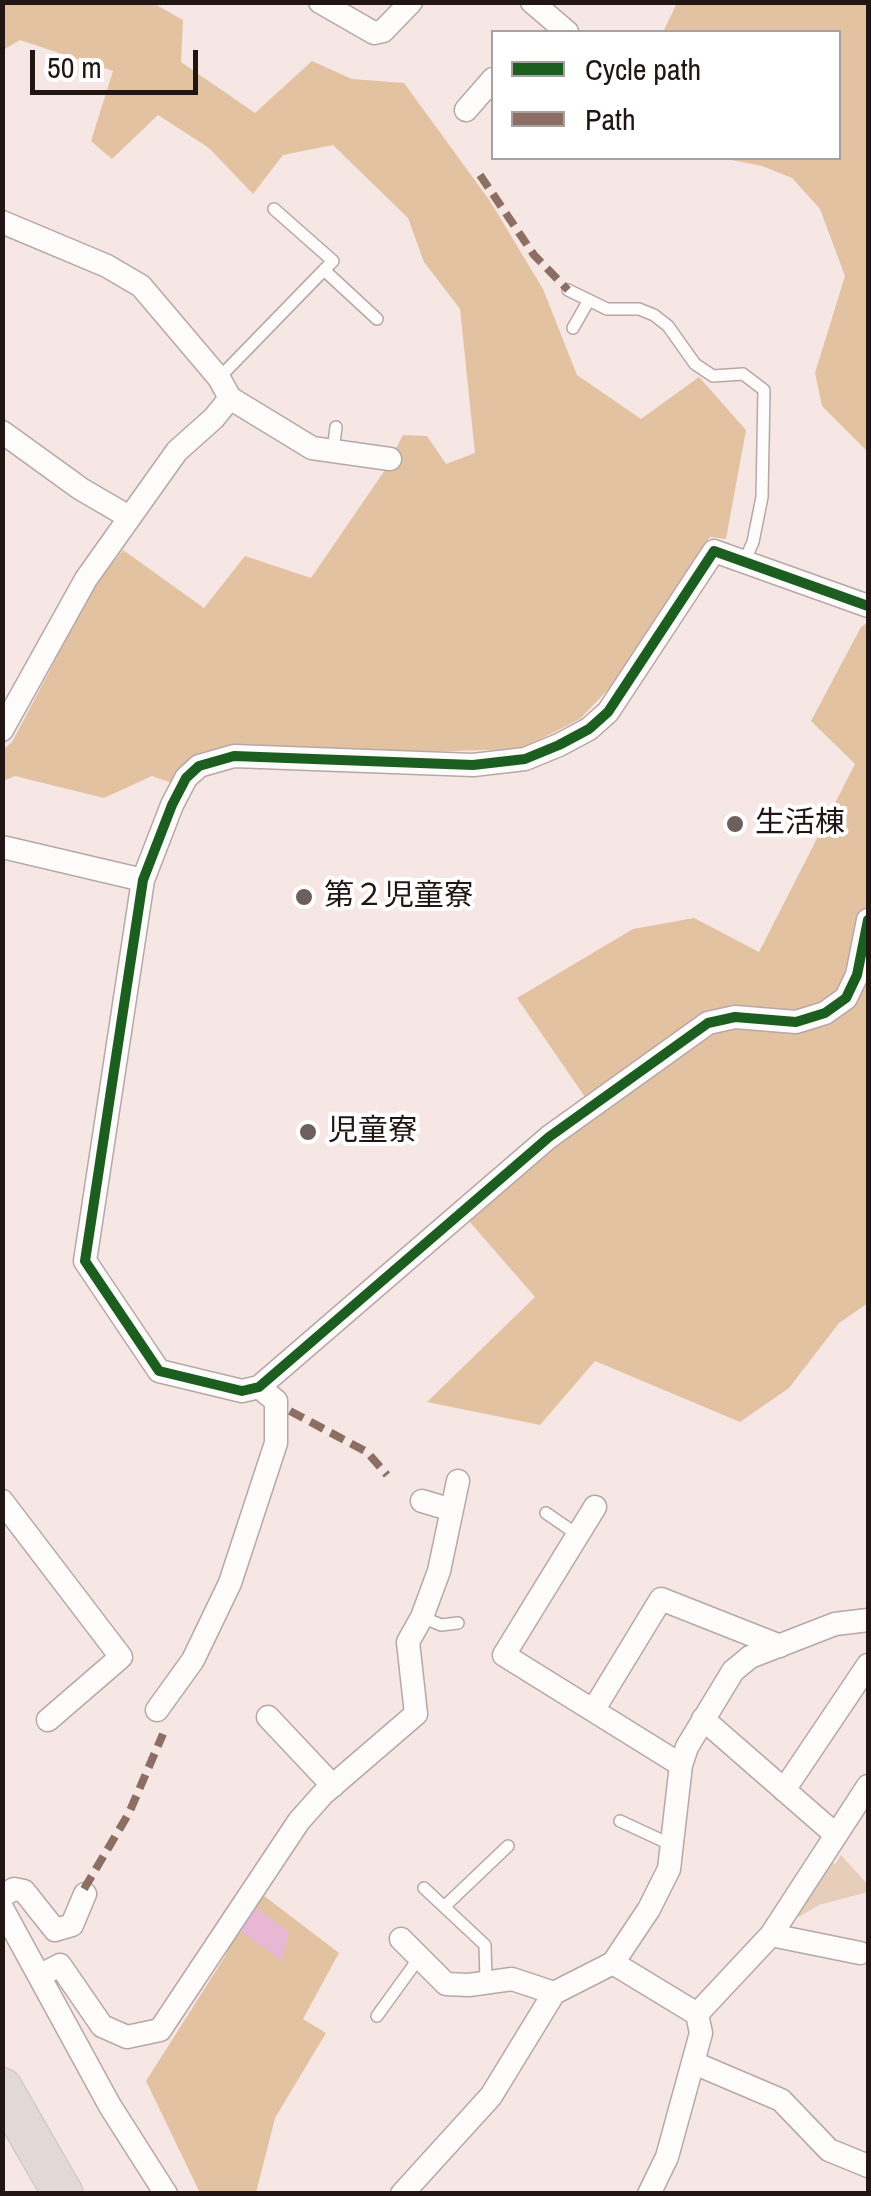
<!DOCTYPE html>
<meta charset="utf-8">
<style>
body{margin:0}
#map{position:relative;width:871px;height:2196px;overflow:hidden;background:#f6e7e5;font-family:"Archivo Narrow",sans-serif}
canvas{display:block}
.frame{position:absolute;inset:0;border:5px solid #221615;pointer-events:none}
.legend{position:absolute;left:491px;top:30px;width:350px;height:130px;box-sizing:border-box;background:#fff;border:2px solid #a7a2a1;margin:0;padding:12px 18px;list-style:none;font-size:30px;color:#221615}
.legend li{display:flex;align-items:center;gap:20px;height:50px}
.legend b{width:50px;border:2px solid #a7a2a1}
.scale{position:absolute;left:30px;top:50px;width:168px;height:45px;box-sizing:border-box;border:5px solid #221615;border-top:0;padding-left:12px;font-size:30px;line-height:35px;white-space:nowrap;color:#221615;-webkit-text-stroke:8px #fff;paint-order:stroke}
</style>
<div id="map">
<canvas width="871" height="2196"></canvas>
<div class="frame"></div>
<ul class="legend">
<li><b style="height:12px;background:#1b5e20"></b>Cycle path</li>
<li><b style="height:12px;background:#8d6e63"></b>Path</li>
</ul>
<div class="scale">50 m</div>
</div>
<script>
const ctx = document.querySelector('canvas').getContext('2d');
ctx.lineJoin = 'round';
function fillPath(path, color) {
  ctx.fillStyle = color;
  ctx.fill(path, 'evenodd');
}
function toPath(rows) {
  const path = new Path2D();
  for (const r of rows) {
    path.moveTo(r[0], r[1]);
    for (let i = 2; i < r.length; i += 2) path.lineTo(r[i], r[i + 1]);
  }
  return path;
}
function trace(path, color, width, dash) {
  ctx.strokeStyle = color;
  ctx.lineWidth = width;
  ctx.lineCap = dash ? 'butt' : 'round';
  ctx.setLineDash(dash || []);
  ctx.stroke(path);
}
function drawText(font, color, halo, rows, align = 'center') {
  ctx.font = font + ' "Archivo Narrow","Noto Sans JP",sans-serif';
  ctx.lineWidth = 8;
  ctx.setLineDash([]);
  ctx.textBaseline = 'middle';
  ctx.strokeStyle = halo;
  ctx.fillStyle = color;
  for (const [text, x, y, turn = 0] of rows) {
    ctx.save();
    ctx.translate(x, y);
    ctx.rotate((+turn || 0) * Math.PI / 180);
    ctx.textAlign = isNaN(turn) ? turn : align;
    if (halo) ctx.strokeText(text, 0, 0);
    ctx.fillText(text, 0, 0);
    ctx.restore();
  }
}
const green = toPath([
 [841,1855,868,1885,868,1892,819,1905,799,1917,796,1913,829,1861,835,1864]
]);
const forest = toPath([
 [3,3,153,3,183,20,181,62,255,113,312,61,352,79,404,83,490,201,543,289,577,375,641,419,699,377,746,430,726,539,710,537,623,674,580,719,521,749,420,752,226,747,202,752,182,774,169,782,152,776,104,798,15,776,3,781,3,750,12,742,96,583,123,550,204,608,245,556,311,578,385,470,403,435,427,436,446,464,475,453,460,309,424,262,408,218,333,145,283,155,253,194,209,148,158,115,112,159,91,141,113,71,20,40,3,50],
 [677,3,868,3,868,452,822,406,815,373,845,276,820,209,792,178,762,166,721,158,838,158,838,32,663,32],
 [868,622,868,1303,839,1323,789,1388,740,1422,595,1361,540,1425,427,1402,535,1297,469,1221,596,1113,517,998,633,929,694,918,759,952,855,764,811,721,861,627],
 [259,1892,339,1953,303,2019,326,2033,275,2118,256,2193,200,2193,146,2081,224,1958]
]);
const water = toPath([
 [253,1906,289,1932,282,1960,238,1930]
]);
const service = toPath([
 [274,209,333,261,324,270],
 [568,290,607,309,639,309,654,315,668,326,695,364,713,376,743,374,764,390,762,497,753,542,745,560],
 [573,328,589,300],
 [219,378,324,270,377,319],
 [333,451,336,427],
 [546,1513,578,1535],
 [422,1617,441,1625,458,1623],
 [620,1821,674,1846],
 [424,1888,485,1945,486,1980],
 [445,1906,508,1846],
 [377,2016,419,1958]
]);
const minor = toPath([
 [320,2,374,33,383,31,411,2],
 [532,2,567,32],
 [466,110,493,79],
 [2,222,107,266,141,286,219,378,230,398,214,418,177,451,86,579,2,730],
 [230,398,312,448,390,459],
 [2,432,81,489,129,517],
 [868,606,714,551,608,712,589,729,559,745,525,759,473,765,234,756,199,766,186,778,172,805,143,880,85,1261,159,1371,242,1391,259,1387,549,1137,708,1023,735,1017,796,1022,825,1013,846,998,857,975,868,920],
 [2,847,143,880],
 [2,1501,121,1657,48,1720],
 [422,1501,452,1510],
 [595,1507,504,1655,681,1765],
 [594,1709,661,1599,780,1646],
 [157,1710,193,1660,230,1583,276,1443,276,1401,259,1387],
 [268,1717,333,1786],
 [703,1719,836,1835],
 [784,1790,868,1665],
 [2,1896,14,1889,24,1891,55,1930,72,1925,85,1894],
 [2,1908,110,2106,166,2194],
 [771,1935,860,1953],
 [401,1939,446,1984,469,1985,512,1979,554,1993],
 [613,1963,697,2014,701,2033,667,2157,649,2194],
 [39,1976,60,1965,102,2026,127,2037,160,2030,299,1821,323,1794,416,1714,408,1642,422,1617,439,1571,458,1481],
 [697,2014,771,1935,868,1786],
 [694,2063,781,2100,829,2150,868,2166],
 [402,2194,491,2096,554,1993,613,1963,649,1909,669,1869,681,1765,687,1747,733,1671,750,1657,835,1624,868,1620]
]);
const motorway = toPath([
 [2,2088,63,2194]
]);
const quiet = toPath([
 [480,175,534,255,568,290],
 [290,1411,367,1452,387,1475],
 [84,1889,129,1813,163,1734]
]);
const cycleway = toPath([
 [868,606,714,551,608,712,589,729,559,745,525,759,473,765,234,756,199,766,186,778,172,805,143,880,85,1261,159,1371,242,1391,259,1387,549,1137,708,1023,735,1017,796,1022,825,1013,846,998,857,975,868,920]
]);
const markers = [
 [735,824,10,"#6c5f5e"],
 [304,897,10,"#6c5f5e"],
 [308,1132,10,"#6c5f5e"]
];
const poiNames = [
 ["生活棟",755,824],
 ["第２児童寮",324,897],
 ["児童寮",328,1132]
];
fillPath(green, '#e7ceba');
fillPath(forest, '#e3c2a2');
fillPath(water, '#e7b7d4');
trace(service, '#b5a8a7', 14);
trace(minor, '#b5a8a7', 25);
trace(motorway, '#cbc3c2', 42);
trace(service, '#fefbfb', 11);
trace(minor, '#fefbfb', 22);
trace(motorway, '#e2d9d4', 40);
trace(quiet, '#8d6e63', 8, [15, 8]);
trace(cycleway, '#1b5e20', 10);
for (const [x, y, r, color] of markers) {
  const dot = new Path2D();
  dot.arc(x, y, r, 0, 2 * Math.PI);
  ctx.fillStyle = color;
  ctx.fill(dot);
  trace(dot, '#fff', 4);
}
drawText('30px', '#221615', '#fff', poiNames, 'left');
</script>
